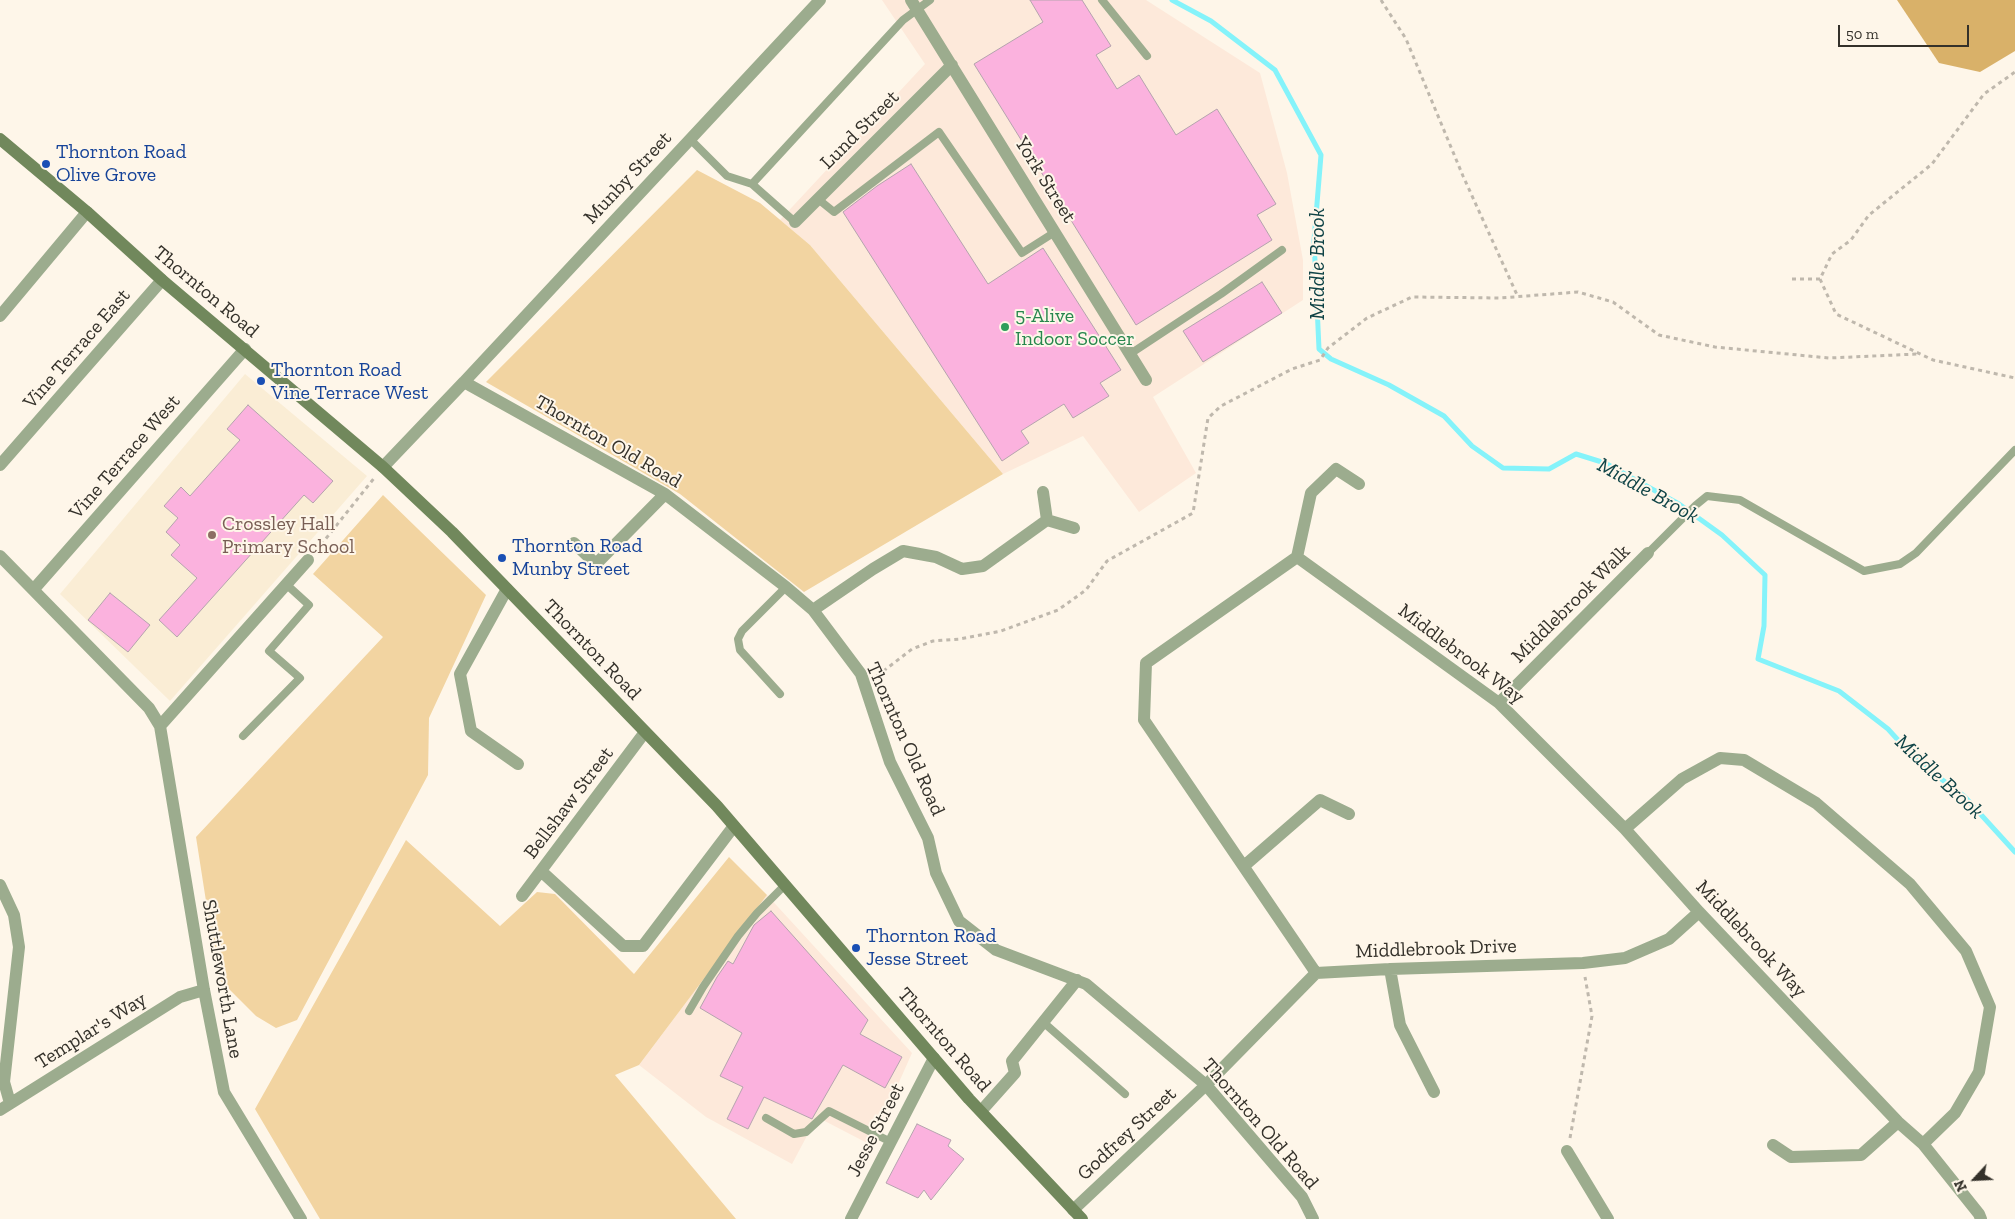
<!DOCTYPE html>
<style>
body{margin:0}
#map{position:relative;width:2015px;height:1219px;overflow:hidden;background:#fef6e9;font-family:"Zilla Slab",serif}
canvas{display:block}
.north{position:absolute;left:1950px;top:1154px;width:50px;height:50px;-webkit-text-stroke:4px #fef6e9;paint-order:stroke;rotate:245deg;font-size:14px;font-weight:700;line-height:20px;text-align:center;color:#34312a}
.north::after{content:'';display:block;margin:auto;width:18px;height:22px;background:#34312a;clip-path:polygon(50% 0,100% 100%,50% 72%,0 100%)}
.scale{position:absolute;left:1838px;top:25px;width:131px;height:22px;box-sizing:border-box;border:2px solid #34312a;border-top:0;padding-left:6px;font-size:15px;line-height:18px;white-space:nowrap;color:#34312a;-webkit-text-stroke:4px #fef6e9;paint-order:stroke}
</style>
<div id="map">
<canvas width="2015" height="1219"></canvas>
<div class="north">N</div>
<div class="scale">50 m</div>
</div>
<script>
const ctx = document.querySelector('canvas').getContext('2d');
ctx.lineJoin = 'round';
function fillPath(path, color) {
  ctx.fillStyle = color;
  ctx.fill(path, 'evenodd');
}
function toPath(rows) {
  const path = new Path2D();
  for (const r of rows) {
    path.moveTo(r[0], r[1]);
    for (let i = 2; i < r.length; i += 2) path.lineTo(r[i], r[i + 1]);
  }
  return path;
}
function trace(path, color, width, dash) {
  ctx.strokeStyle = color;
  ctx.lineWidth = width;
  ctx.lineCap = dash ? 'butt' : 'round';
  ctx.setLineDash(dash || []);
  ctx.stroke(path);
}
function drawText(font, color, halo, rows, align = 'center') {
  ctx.font = font + ' "Zilla Slab",serif';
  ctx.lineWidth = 4;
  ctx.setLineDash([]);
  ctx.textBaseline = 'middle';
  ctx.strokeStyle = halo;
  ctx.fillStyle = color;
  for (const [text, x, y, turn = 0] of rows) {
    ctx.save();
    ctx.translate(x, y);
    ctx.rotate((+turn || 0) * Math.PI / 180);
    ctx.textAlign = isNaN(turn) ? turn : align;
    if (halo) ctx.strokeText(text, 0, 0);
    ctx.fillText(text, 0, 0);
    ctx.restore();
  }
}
const industrial = toPath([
 [882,0,1146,0,1260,73,1287,173,1303,260,1303,300,1153,397,1196,473,1139,512,1083,436,1003,474,810,245,780,220,925,64],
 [767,895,912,1053,871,1145,817,1117,792,1164,706,1117,639,1065]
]);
const built = toPath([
 [245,374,367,476,170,701,60,594]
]);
const green = toPath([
 [697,170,760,203,810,245,1003,474,804,592,680,494,486,382],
 [383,495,486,595,429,718,428,775,297,1020,276,1028,256,1016,218,978,196,837,383,637,313,574],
 [406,840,500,926,537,892,555,894,634,974,729,857,767,895,639,1065,615,1075,736,1219,320,1219,255,1109]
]);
const forest = toPath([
 [1897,0,2015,0,2015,51,1980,72,1939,63]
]);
const stream = toPath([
 [1172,0,1211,21,1275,70,1321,155,1314,240,1319,349,1331,359,1389,385,1444,416,1472,446,1503,468,1549,469,1576,454,1605,463,1679,504,1722,535,1765,575,1764,626,1758,659,1839,691,1888,729,1917,761,1964,796,2015,852]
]);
const building = toPath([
 [1030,0,1082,0,1111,46,1096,55,1117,89,1139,75,1176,135,1217,109,1276,204,1257,215,1272,240,1136,325,974,64,1043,22,1030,0],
 [911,164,988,284,1043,248,1121,370,1100,383,1109,396,1073,418,1064,404,1021,431,1029,443,1002,461,843,212,877,186,911,164],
 [1262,282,1282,313,1203,362,1183,331,1262,282],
 [248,405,333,481,313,503,304,495,177,637,159,620,197,578,171,555,180,545,166,532,178,518,164,506,181,487,190,496,240,440,227,429,248,405],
 [110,593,150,625,128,652,88,620,110,593],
 [771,911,868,1020,860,1034,902,1057,885,1088,843,1065,812,1119,764,1097,748,1129,727,1119,743,1087,720,1076,742,1033,700,1008,717,977,728,961,733,964,754,925,771,911],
 [917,1124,951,1140,948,1146,964,1159,931,1200,924,1190,918,1198,886,1183,917,1124]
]);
const path = toPath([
 [1381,0,1406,39,1463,176,1518,297],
 [1792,279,1820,279,1832,254,1851,240,1869,215,1932,164,1984,94,2015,72],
 [1820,279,1836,314,1933,360,2015,378],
 [316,551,375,477],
 [877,676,912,649,933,641,960,639,1001,631,1058,610,1086,590,1107,561,1193,513,1208,418,1221,406,1292,369,1320,360,1328,348,1367,318,1412,297,1500,298,1578,292,1613,302,1659,335,1715,347,1829,358,1918,354],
 [1570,1138,1592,1016,1585,977]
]);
const lane = toPath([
 [1102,0,1147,56],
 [690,139,727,176,752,184,795,222],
 [752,184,903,20,930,0],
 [818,199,834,212,939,132,1022,253,1055,232],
 [1130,354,1221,294,1282,250],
 [1648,553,1696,505,1707,496,1740,500,1864,571,1900,564,1916,553,2015,450],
 [780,694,740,650,738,639,742,631,786,587],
 [243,736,300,678,269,651,309,605,287,585],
 [689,1011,703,987,738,936,757,913,785,885],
 [1043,1022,1125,1094],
 [766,1118,794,1134,806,1132,829,1111,891,1142]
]);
const street = toPath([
 [911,0,1146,380],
 [795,222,952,65],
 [0,316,87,212],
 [464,382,820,0],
 [0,465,162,280],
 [383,467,464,382,665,494,786,587,813,610,861,674,890,762,928,838,936,873,959,921,996,950,1086,984,1206,1085,1302,1197,1313,1219],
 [1047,520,1074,528],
 [574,543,596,564,665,494],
 [0,556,149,708,160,726],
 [1297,557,1311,493,1336,469,1359,484],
 [34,589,245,349],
 [507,589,460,674,471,731,518,764],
 [813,610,873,569,903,551,936,557,962,569,983,566,1047,520,1043,492],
 [1499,703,1648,553],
 [1625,829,1682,779,1720,758,1744,760,1816,803,1910,884,1966,951,1990,1007,1979,1072,1955,1113,1923,1144],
 [1244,866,1320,800,1349,814],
 [541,871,623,946,643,946,734,826],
 [0,885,14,915,19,947,4,1082,10,1103],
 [522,896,645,732],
 [1390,969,1400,1025,1434,1092],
 [1316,973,1144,720,1146,663,1297,557,1499,703,1625,829,1699,912,1898,1122,1923,1144,1979,1214,1981,1219],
 [0,1110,180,997,204,990],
 [982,1110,1015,1073,1012,1061,1077,980],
 [1773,1145,1791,1157,1861,1155,1898,1122],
 [1567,1151,1608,1219],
 [1073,1210,1206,1085,1316,973,1390,969,1583,963,1625,958,1669,939,1699,912],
 [301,1219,224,1092,204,990,160,726,308,560],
 [851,1219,934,1058]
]);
const secondary = toPath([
 [0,139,87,212,162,280,383,467,452,532,717,806,969,1099,1082,1219]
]);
const markers = [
 [46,164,5,"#1a4fb4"],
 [1005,327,5,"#2e9e5b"],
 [261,381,5,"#1a4fb4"],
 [212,535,5,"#8d6e63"],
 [502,558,5,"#1a4fb4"],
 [856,948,5,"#1a4fb4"]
];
const streetNames = [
 ["Lund Street",860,130,-45],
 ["Munby Street",628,178,-47],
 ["York Street",1045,180,58],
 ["Thornton Road",206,292,40],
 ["Vine Terrace East",77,349,-49],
 ["Thornton Old Road",608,442,30],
 ["Vine Terrace West",125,457,-49],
 ["Middlebrook Walk",1571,604,-45],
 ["Thornton Road",592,650,46],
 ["Middlebrook Way",1461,654,37],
 ["Thornton Old Road",905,739,66],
 ["Bellshaw Street",569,803,-53],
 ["Middlebrook Way",1751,939,47],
 ["Middlebrook Drive",1436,949,-2],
 ["Shuttleworth Lane",222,979,80],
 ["Templar's Way",91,1031,-32],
 ["Thornton Road",944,1040,49],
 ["Thornton Old Road",1260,1124,49],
 ["Jesse Street",876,1130,-63],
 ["Godfrey Street",1127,1134,-43]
];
const transitNames = [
 ["Thornton Road",56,152],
 ["Olive Grove",56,175],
 ["Thornton Road",271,370],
 ["Vine Terrace West",271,393],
 ["Thornton Road",512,546],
 ["Munby Street",512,569],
 ["Thornton Road",866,936],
 ["Jesse Street",866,959]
];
const leisureNames = [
 ["5-Alive",1015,316],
 ["Indoor Soccer",1015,339]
];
const educationNames = [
 ["Crossley Hall",222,524],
 ["Primary School",222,547]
];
const waterNames = [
 ["Middle Brook",1318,264,-90],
 ["Middle Brook",1648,491,29],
 ["Middle Brook",1939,777,43]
];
fillPath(industrial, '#fde9da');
fillPath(built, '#faedd5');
fillPath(green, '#f2d4a1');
fillPath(forest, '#d9b169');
trace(stream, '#85f3fa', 5);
fillPath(building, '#fbb2de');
trace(building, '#b5a4ae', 1);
trace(path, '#bfb8ad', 3, [4, 4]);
trace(lane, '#9cac8e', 8);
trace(street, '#9cac8e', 12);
trace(secondary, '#71885c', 12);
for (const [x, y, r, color] of markers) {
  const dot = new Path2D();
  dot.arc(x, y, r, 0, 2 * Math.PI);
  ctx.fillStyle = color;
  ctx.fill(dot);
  trace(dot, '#fef6e9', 2);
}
drawText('20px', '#34312a', '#fef6e9', streetNames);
drawText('20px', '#164399', '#fef6e9', transitNames, 'left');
drawText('20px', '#27864d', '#fef6e9', leisureNames, 'left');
drawText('20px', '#785e54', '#fef6e9', educationNames, 'left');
drawText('italic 21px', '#0f4346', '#fef6e9', waterNames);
</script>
